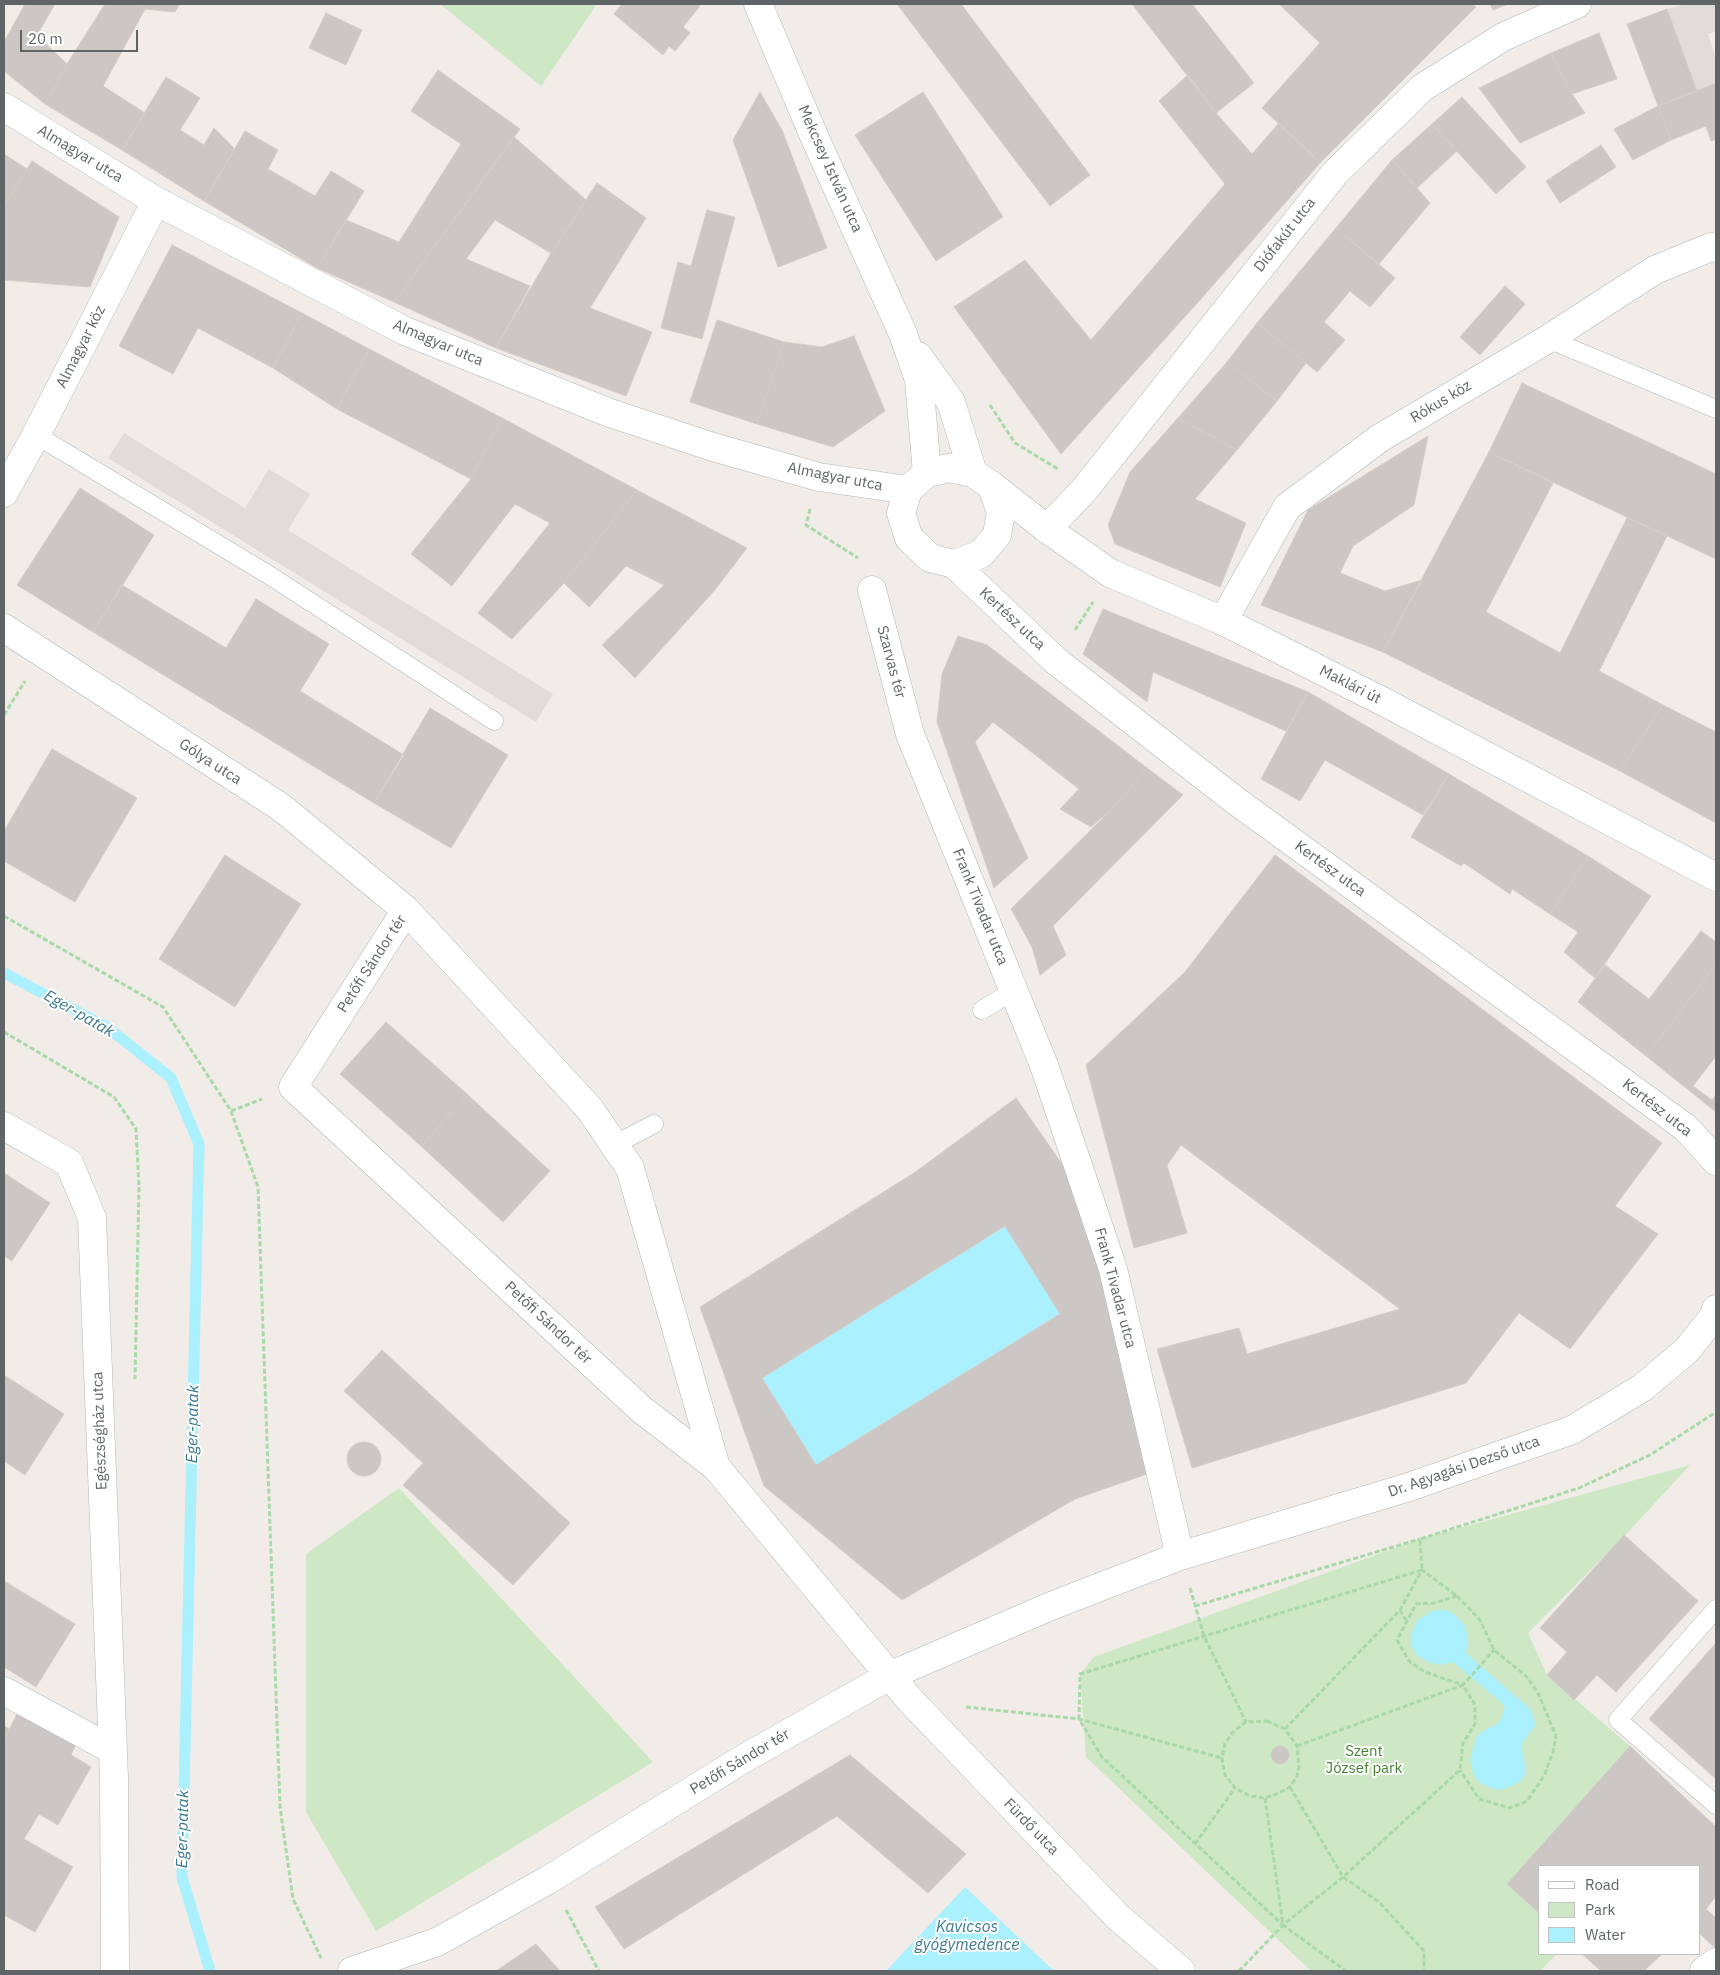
<!DOCTYPE html>
<meta charset="utf-8">
<style>
body{margin:0}
#map{position:relative;width:1720px;height:1975px;overflow:hidden;background:#f1ece7;font-family:"IBM Plex Sans",sans-serif}
canvas{display:block}
.frame{position:absolute;inset:0;border:5px solid #5f6567;pointer-events:none}
.legend{position:absolute;left:1538px;top:1865px;width:162px;height:90px;box-sizing:border-box;background:#fff;border:1px solid #bfc1c2;margin:0;padding:6px 9px;list-style:none;font-size:15px;color:#5f6567}
.legend li{display:flex;align-items:center;gap:10px;height:25px}
.legend b{width:25px;border:1px solid #bfc1c2}
.scale{position:absolute;left:20px;top:30px;width:118px;height:22px;box-sizing:border-box;border:2px solid #5f6567;border-top:0;padding-left:6px;font-size:15px;line-height:18px;white-space:nowrap;color:#5f6567;-webkit-text-stroke:4px #fff;paint-order:stroke}
</style>
<div id="map">
<canvas width="1720" height="1975"></canvas>
<div class="frame"></div>
<ul class="legend">
<li><b style="height:6px;background:#fff"></b>Road</li>
<li><b style="height:14px;background:#cee7c5"></b>Park</li>
<li><b style="height:14px;background:#aaf0fe"></b>Water</li>
</ul>
<div class="scale">20 m</div>
</div>
<script>
const ctx = document.querySelector('canvas').getContext('2d');
ctx.lineJoin = 'round';
function fillPath(path, color) {
  ctx.fillStyle = color;
  ctx.fill(path, 'evenodd');
}
function toPath(rows) {
  const path = new Path2D();
  for (const r of rows) {
    if (r.length === 3) {
      path.moveTo(r[0] + r[2], r[1]);
      path.arc(r[0], r[1], r[2], 0, 2 * Math.PI);
      continue;
    }
    path.moveTo(r[0], r[1]);
    for (let i = 2; i < r.length; i += 2) path.lineTo(r[i], r[i + 1]);
  }
  return path;
}
function trace(path, color, width, dash) {
  ctx.strokeStyle = color;
  ctx.lineWidth = width;
  ctx.lineCap = dash ? 'butt' : 'round';
  ctx.setLineDash(dash || []);
  ctx.stroke(path);
}
function drawText(font, color, halo, rows, align = 'center') {
  ctx.font = font + ' "IBM Plex Sans",sans-serif';
  ctx.lineWidth = 4;
  ctx.setLineDash([]);
  ctx.textBaseline = 'middle';
  ctx.strokeStyle = halo;
  ctx.fillStyle = color;
  for (const [text, x, y, turn = 0] of rows) {
    ctx.save();
    ctx.translate(x, y);
    ctx.rotate((+turn || 0) * Math.PI / 180);
    ctx.textAlign = isNaN(turn) ? turn : align;
    if (halo) ctx.strokeText(text, 0, 0);
    ctx.fillText(text, 0, 0);
    ctx.restore();
  }
}
const industrial = toPath([
 [1685,4,1716,4,1716,31,1708,34,1716,60,1716,83,1697,91,1667,9],
 [124,433,245,508,269,469,310,494,288,530,553,694,536,722,108,458]
]);
const green = toPath([
 [440,4,597,4,541,86],
 [1690,1465,1630,1530,1528,1633,1547,1675,1630,1746,1507,1884,1539,1908,1539,1954,1557,1954,1540,1971,1311,1971,1086,1757,1080,1674,1094,1657,1420,1539],
 [399,1488,653,1762,376,1931,306,1812,306,1554]
]);
const water = toPath([
 [1005,1226,1060,1314,816,1465,762,1378],
 [1442,1610,1449,1611,1455,1615,1465,1626,1468,1640,1466,1653,1530,1709,1534,1718,1535,1726,1521,1745,1526,1771,1523,1779,1512,1786,1500,1790,1485,1786,1478,1781,1474,1775,1470,1760,1476,1739,1481,1732,1497,1724,1501,1719,1505,1708,1502,1703,1453,1662,1440,1665,1428,1662,1417,1655,1412,1648,1412,1632,1418,1620,1432,1611],
 [965,1887,1054,1971,886,1971]
]);
const stream = toPath([
 [4,973,107,1027,171,1078,199,1144,182,1877,210,1971]
]);
const building = toPath([
 [25,4,55,4,37,35,67,64,45,104,4,71,4,42,25,4],
 [105,4,135,4,145,9,103,86,145,113,122,150,45,104,67,64,105,4],
 [135,4,180,4,175,12,145,9,135,4],
 [622,4,697,4,700,6,683,27,690,33,675,51,669,46,663,55,614,14,622,4],
 [897,4,961,4,1090,175,1050,206,897,4],
 [1132,4,1192,4,1254,83,1216,113,1132,4],
 [1279,4,1472,4,1476,7,1320,163,1262,108,1320,43,1279,4],
 [1490,4,1508,4,1493,10,1490,4],
 [1667,9,1697,91,1658,106,1627,24,1667,9],
 [326,13,362,30,346,65,309,48,326,13],
 [1599,33,1617,79,1572,94,1551,53,1599,33],
 [1551,53,1572,94,1585,113,1520,143,1479,88,1551,53],
 [438,70,520,129,394,302,317,268,346,220,399,242,461,144,411,111,438,70],
 [1188,75,1216,113,1252,154,1279,123,1320,163,1200,300,1061,454,954,307,1025,260,1091,340,1225,184,1159,101,1188,75],
 [166,77,200,98,180,130,204,145,214,128,235,149,204,201,122,150,166,77],
 [1716,83,1716,139,1711,141,1706,126,1671,140,1658,106,1716,83],
 [760,92,782,130,827,248,778,267,733,140,760,92],
 [923,92,1003,217,936,261,855,135,923,92],
 [1462,97,1526,167,1496,194,1432,124,1462,97],
 [1658,106,1671,140,1633,160,1614,129,1658,106],
 [1432,124,1457,151,1417,188,1392,160,1432,124],
 [245,131,278,150,268,169,315,196,331,171,364,191,317,268,204,201,245,131],
 [514,137,586,200,551,253,495,220,466,259,530,286,496,348,394,302,514,137],
 [1601,145,1616,167,1560,203,1546,181,1601,145],
 [4,154,27,169,4,206,4,154],
 [1392,160,1430,203,1379,264,1336,228,1392,160],
 [32,161,119,217,90,287,4,280,4,206,32,161],
 [597,183,646,218,590,308,652,332,626,396,496,348,551,253,597,183],
 [707,210,735,217,702,339,661,328,678,262,691,266,707,210],
 [1336,228,1395,278,1370,307,1350,291,1324,322,1345,340,1317,372,1257,323,1336,228],
 [172,245,302,313,273,368,198,328,173,374,119,346,172,245],
 [1505,286,1525,304,1480,355,1460,337,1505,286],
 [302,313,369,349,337,409,273,368,302,313],
 [717,320,784,342,757,424,690,402,717,320],
 [1257,323,1306,363,1277,401,1227,362,1257,323],
 [854,336,885,411,833,447,757,424,784,342,822,347,854,336],
 [369,349,502,418,471,479,337,409,369,349],
 [1227,362,1277,401,1237,450,1178,418,1227,362],
 [1522,383,1716,474,1716,559,1489,452,1522,383],
 [502,418,637,490,564,583,512,639,478,613,550,523,515,504,452,586,411,554,471,479,502,418],
 [1178,418,1237,450,1195,499,1246,523,1220,587,1115,544,1108,525,1130,472,1178,418],
 [1428,436,1414,505,1353,546,1340,573,1385,591,1422,580,1383,652,1261,605,1308,510,1428,436],
 [1489,452,1553,483,1486,612,1560,653,1627,518,1667,536,1599,671,1663,705,1620,771,1383,652,1489,452],
 [80,488,154,535,93,632,17,585,80,488],
 [637,490,747,548,714,591,635,678,602,645,664,585,626,566,589,607,564,583,637,490],
 [122,585,226,648,256,599,329,644,300,691,404,755,374,803,93,632,122,585],
 [1103,609,1308,692,1286,731,1153,672,1147,702,1083,654,1103,609],
 [958,636,987,645,1147,768,1112,809,1091,827,1060,809,1079,789,993,722,975,742,1028,858,994,888,937,722,942,674,958,636],
 [1308,692,1449,774,1423,815,1325,760,1300,801,1261,779,1308,692],
 [1663,705,1716,732,1716,823,1620,771,1663,705],
 [430,708,508,755,451,848,374,803,430,708],
 [52,749,137,798,75,902,4,861,4,831,52,749],
 [1147,768,1183,795,1032,947,1011,909,1112,809,1147,768],
 [1449,774,1588,856,1550,914,1512,889,1510,894,1464,863,1461,866,1411,837,1449,774],
 [225,855,301,904,235,1007,159,959,225,855],
 [1275,855,1662,1143,1615,1206,1658,1234,1570,1349,1519,1313,1466,1383,1192,1468,1157,1349,1239,1328,1247,1354,1400,1309,1181,1145,1167,1165,1187,1233,1134,1248,1086,1065,1185,972,1275,855],
 [1588,856,1651,896,1595,978,1564,952,1578,932,1550,914,1588,856],
 [1053,926,1066,955,1040,975,1032,947,1053,926],
 [1701,931,1716,942,1716,964,1646,1056,1578,1002,1605,965,1649,999,1701,931],
 [1716,964,1716,1056,1693,1086,1712,1100,1716,1095,1716,1112,1646,1056,1716,964],
 [386,1022,468,1095,421,1146,340,1074,386,1022],
 [468,1095,550,1171,503,1222,421,1146,468,1095],
 [1016,1098,1069,1174,1113,1319,1147,1474,1075,1499,902,1600,764,1486,700,1307,914,1173,1016,1098],
 [1005,1226,1060,1314,816,1465,762,1378,1005,1226],
 [4,1173,50,1203,12,1261,4,1256,4,1173],
 [382,1350,570,1523,513,1585,403,1485,423,1463,344,1391,382,1350],
 [4,1375,64,1414,25,1475,4,1461,4,1375],
 [364,1459,17],
 [1624,1535,1698,1601,1616,1692,1597,1675,1574,1700,1547,1675,1567,1652,1540,1628,1624,1535],
 [4,1581,75,1624,36,1687,4,1667,4,1581],
 [1716,1643,1716,1779,1649,1719,1716,1643],
 [17,1714,76,1744,71,1755,91,1767,58,1825,39,1814,24,1839,73,1867,35,1932,4,1915,4,1740,17,1714],
 [4,1726,10,1729,4,1740,4,1726],
 [1280,1755,9],
 [1630,1746,1716,1827,1716,1896,1699,1918,1699,1866,1539,1866,1539,1913,1507,1884,1630,1746],
 [850,1755,966,1854,928,1893,837,1816,624,1949,595,1907,850,1755],
 [1706,1909,1716,1918,1716,1949,1699,1933,1699,1918,1706,1909],
 [536,1944,560,1971,496,1971,536,1944],
 [1582,1954,1662,1954,1644,1971,1601,1971,1582,1954]
]);
const path = toPath([
 [990,405,1015,443,1058,469],
 [810,509,806,525,858,558],
 [1075,630,1093,602],
 [4,715,25,681],
 [4,916,163,1007,231,1111,258,1187,280,1807,293,1899,321,1958],
 [4,1032,114,1097,136,1129,139,1187,135,1379],
 [231,1111,262,1099],
 [1190,1588,1204,1636,1246,1722],
 [1457,1596,1434,1603,1416,1604,1397,1640,1409,1661,1425,1672,1463,1685,1494,1650],
 [1195,1606,1420,1539],
 [1400,1610,1406,1620],
 [966,1707,1079,1719,1222,1758],
 [1267,1721,1285,1729,1297,1746,1299,1766,1297,1776,1290,1787,1279,1793,1265,1798,1250,1796,1235,1788,1225,1775,1222,1758,1225,1743,1234,1731,1246,1722,1267,1721],
 [1285,1729,1400,1610,1422,1570,1457,1596,1480,1620,1494,1650,1526,1676,1538,1693,1556,1736,1553,1752,1544,1776,1527,1801,1510,1808,1479,1799,1460,1770],
 [1297,1746,1463,1685,1475,1705,1475,1724,1463,1743,1460,1770,1343,1877,1283,1925,1102,1757,1079,1719,1080,1674,1422,1570,1420,1539,1579,1488,1650,1455,1716,1412],
 [1290,1787,1343,1877,1379,1902,1424,1951,1424,1971],
 [1265,1798,1283,1925,1346,1971],
 [1195,1844,1235,1788],
 [566,1910,599,1971],
 [1239,1971,1283,1925]
]);
const service = toPath([
 [1548,339,1716,409],
 [36,435,269,575,494,721],
 [982,1010,1013,991],
 [614,1145,654,1124],
 [1716,1609,1618,1720,1716,1805]
]);
const minor = toPath([
 [4,493,36,435,156,201],
 [1047,529,1085,489,1335,173,1422,88,1503,37,1577,4],
 [872,590,910,734,1045,1068,1113,1269,1180,1556],
 [1223,621,1287,507,1380,438,1548,339,1655,270,1711,247,1716,248],
 [4,628,282,808,406,910,589,1108,630,1168,716,1467],
 [406,910,293,1087,641,1409,716,1467,910,1700,1118,1917,1181,1971],
 [4,1126,69,1163,92,1218,114,1778,115,1971],
 [4,1691,113,1750],
 [1704,1971,1716,1962]
]);
const tertiary = toPath([
 [758,4,814,136,903,334,919,380,927,473],
 [4,107,156,201,405,331,610,413,713,447,819,477,908,490],
 [918,356,951,402,973,473],
 [991,485,1001,512,997,535,981,554,954,564,930,558,909,538,901,513,908,490,927,473,949,468,973,473,991,485,1047,529,1110,573,1223,621,1386,703,1716,877],
 [954,564,1056,661,1236,801,1686,1128,1716,1161],
 [352,1971,437,1942,548,1880,738,1762,889,1676,1051,1606,1180,1556,1409,1487,1572,1430,1642,1388,1686,1351,1714,1316,1716,1309]
]);
const streetNames = [
 ["Almagyar utca",80,154,31],
 ["Mekcsey István utca",830,169,66],
 ["Diófakút utca",1285,235,-52],
 ["Almagyar utca",438,343,23],
 ["Almagyar köz",81,347,-63],
 ["Rókus köz",1441,402,-31],
 ["Almagyar utca",835,477,11],
 ["Kertész utca",1012,619,43],
 ["Szarvas tér",891,662,75],
 ["Maklári út",1350,685,27],
 ["Gólya utca",210,762,33],
 ["Kertész utca",1330,869,36],
 ["Frank Tivadar utca",980,907,68],
 ["Petőfi Sándor tér",372,964,-57],
 ["Kertész utca",1657,1108,38],
 ["Frank Tivadar utca",1115,1288,75],
 ["Petőfi Sándor tér",548,1323,43],
 ["Egészségház utca",100,1431,-92],
 ["Dr. Agyagási Dezső utca",1464,1467,-19],
 ["Petőfi Sándor tér",740,1762,-31],
 ["Fürdő utca",1031,1827,46]
];
const parkNames = [
 ["Szent",1364,1752],
 ["József park",1364,1769]
];
const waterNames = [
 ["Eger-patak",79,1014,30],
 ["Eger-patak",193,1424,-89],
 ["Eger-patak",183,1829,-89],
 ["Kavicsos",967,1927],
 ["gyógymedence",967,1945]
];
fillPath(industrial, '#dfdcd9');
fillPath(green, '#cee7c5');
fillPath(water, '#aaf0fe');
trace(stream, '#aaf0fe', 11);
fillPath(building, '#ccc7c4');
trace(building, '#d5ccc6', 1);
trace(service, '#b2b7b9', 19);
trace(minor, '#b2b7b9', 29);
trace(tertiary, '#b2b7b9', 29);
trace(path, '#a8d9a8', 3, [5, 2.5]);
trace(service, '#fff', 18);
trace(minor, '#fff', 28);
trace(tertiary, '#fff', 28);
drawText('15px', '#5f6567', '#fff', streetNames);
drawText('15px', '#458134', '#fff', parkNames);
drawText('italic 16px', '#39798e', '#fff', waterNames);
</script>
